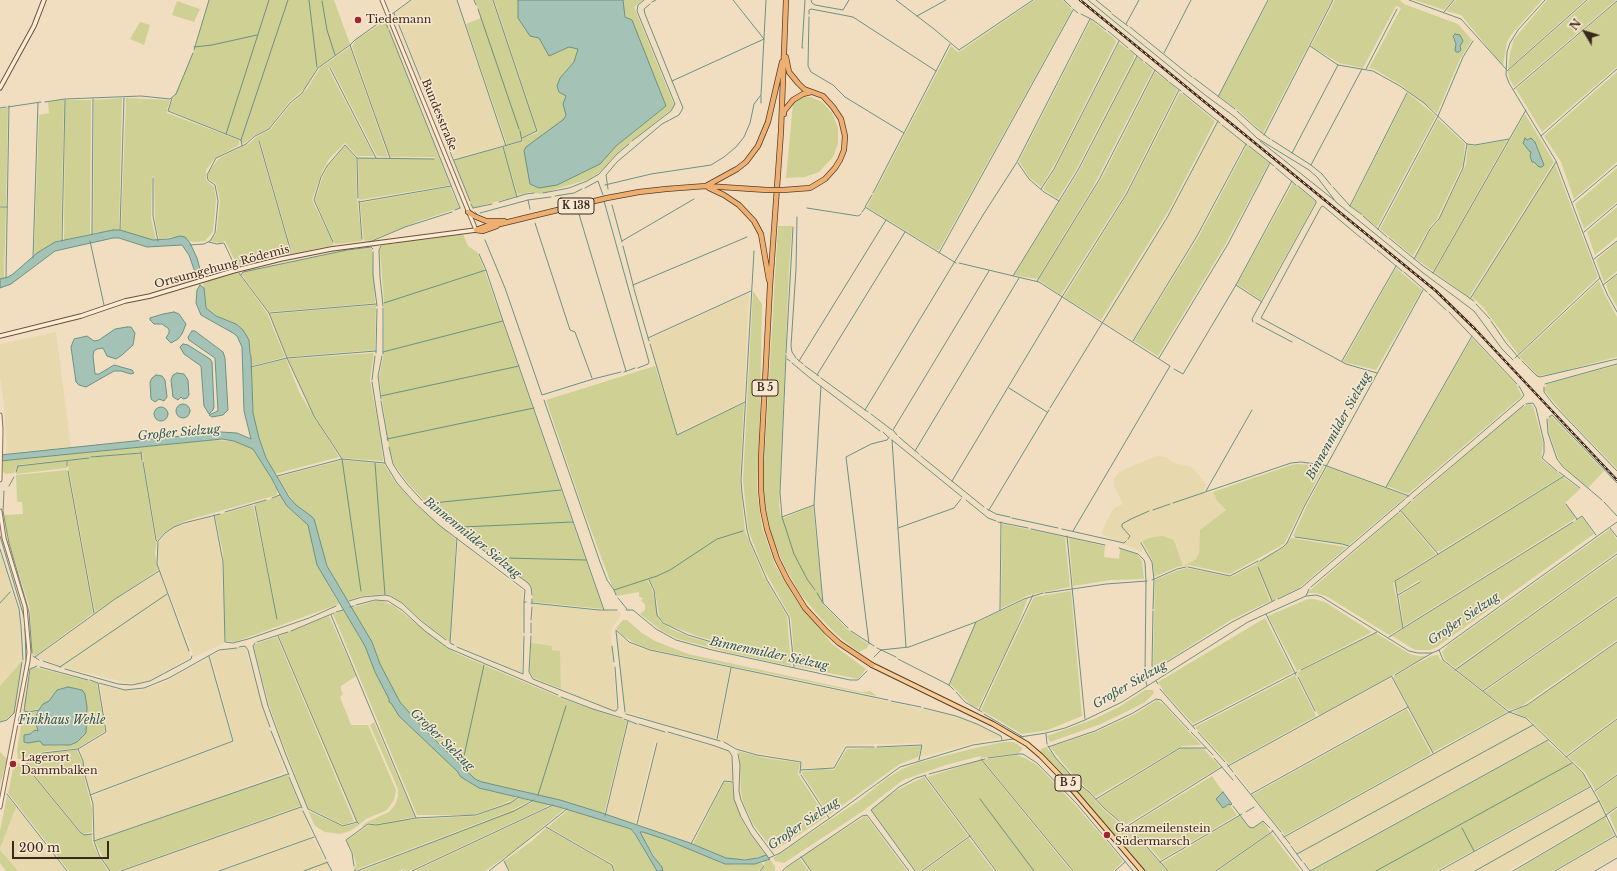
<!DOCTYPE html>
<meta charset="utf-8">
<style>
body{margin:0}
#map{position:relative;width:1617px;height:871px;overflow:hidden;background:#f1dec1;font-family:"Libre Baskerville",serif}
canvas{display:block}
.north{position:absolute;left:1565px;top:12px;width:40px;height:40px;-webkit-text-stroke:3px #f8e8d1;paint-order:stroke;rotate:308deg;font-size:11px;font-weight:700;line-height:16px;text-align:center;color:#3a281c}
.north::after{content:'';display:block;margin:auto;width:14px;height:18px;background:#3a281c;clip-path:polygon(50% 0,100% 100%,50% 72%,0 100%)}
.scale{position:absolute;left:12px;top:841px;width:97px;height:18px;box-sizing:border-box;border:2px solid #3a281c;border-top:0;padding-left:5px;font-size:12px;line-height:14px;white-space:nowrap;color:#3a281c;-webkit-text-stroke:3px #f8e8d1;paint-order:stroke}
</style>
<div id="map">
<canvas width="1617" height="871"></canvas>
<div class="north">N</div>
<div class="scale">200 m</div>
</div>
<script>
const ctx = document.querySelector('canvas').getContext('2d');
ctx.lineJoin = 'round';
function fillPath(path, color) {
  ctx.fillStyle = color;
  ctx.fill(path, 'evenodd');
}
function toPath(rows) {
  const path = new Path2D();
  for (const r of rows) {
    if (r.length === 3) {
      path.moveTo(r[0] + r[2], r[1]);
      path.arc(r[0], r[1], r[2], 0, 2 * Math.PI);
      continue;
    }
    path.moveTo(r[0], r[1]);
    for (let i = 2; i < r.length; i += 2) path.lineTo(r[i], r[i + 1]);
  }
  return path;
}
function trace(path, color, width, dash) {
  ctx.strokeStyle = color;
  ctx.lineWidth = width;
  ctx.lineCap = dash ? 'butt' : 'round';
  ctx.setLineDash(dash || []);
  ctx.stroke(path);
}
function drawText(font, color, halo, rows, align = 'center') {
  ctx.font = font + ' "Libre Baskerville",serif';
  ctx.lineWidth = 3;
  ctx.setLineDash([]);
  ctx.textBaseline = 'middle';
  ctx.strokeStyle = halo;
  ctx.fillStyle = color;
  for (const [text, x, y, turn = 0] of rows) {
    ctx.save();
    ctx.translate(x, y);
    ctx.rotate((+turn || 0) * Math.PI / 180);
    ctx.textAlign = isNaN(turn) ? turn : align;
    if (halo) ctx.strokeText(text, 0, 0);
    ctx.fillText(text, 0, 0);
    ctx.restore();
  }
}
const farmland = toPath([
 [413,0,456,0,505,145,454,158,395,13],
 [1218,122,1244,144,1196,236,1133,340,1103,322,1168,217],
 [749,293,744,401,677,433,649,339],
 [56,332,71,447,7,453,4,404,0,377,0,344],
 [1157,456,1166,457,1171,461,1180,465,1192,467,1206,484,1204,490,1205,494,1213,492,1217,501,1226,510,1200,530,1199,553,1196,559,1183,566,1174,540,1163,536,1142,541,1142,552,1101,534,1108,518,1114,508,1123,504,1114,486,1114,479,1118,473,1134,465],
 [213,516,222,562,225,643,194,657,160,570,157,558,158,544,165,534,175,528,185,524],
 [458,540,523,591,522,673,451,643],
 [0,552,18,610,21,626,22,661,0,686],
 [159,572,191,657,150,681,132,684,66,668,36,657,116,599],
 [533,604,600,611,618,611,621,614,612,629,611,634,617,710,612,710,561,689,560,652,531,643],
 [617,632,621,638,629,643,641,649,730,668,716,737,714,739,627,713,624,708,616,633],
 [245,647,273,740,284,768,283,773,205,802,94,840,94,811,92,796,234,741,211,656,220,651],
 [209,657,232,740,91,794,85,775,83,759,80,749,107,733,100,684,117,689,137,691,165,682],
 [732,668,955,716,985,728,1000,736,1000,738,978,742,922,757,920,756,924,745,920,743,845,745,833,767,801,769,802,761,751,752,738,748,718,740],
 [1391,678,1406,706,1251,792,1230,766],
 [1509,713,1526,719,1546,740,1310,869,1286,837],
 [629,722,716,747,728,751,731,755,732,781,723,780,690,843,638,825,658,742,655,742,635,824,606,815],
 [1591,788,1606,815,1508,871,1441,871],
 [16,807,66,871,18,871,0,850],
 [301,807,312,835,308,838,215,871,123,871],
 [1615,837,1617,840,1617,856,1593,871,1557,871],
 [313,838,331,871,220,871]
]);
const green = toPath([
 [209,0,334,0,350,44,317,68,305,88,289,102,269,128,255,135,245,143,242,144,240,139,168,110,194,52],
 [475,0,492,0,537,131,522,137,522,141,507,145,466,24,481,18],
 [494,0,518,0,518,18,539,38,549,56,569,47,578,49,574,62,560,78,566,96,563,104,566,115,564,119,600,164,616,146,666,106,625,17,623,0,643,0,634,7,674,105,672,109,617,153,601,171,589,179,540,194,530,192,518,195,503,147,523,142,523,138,537,133,538,131],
 [1035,0,1063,0,1072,10,939,250,937,250,867,207,951,46,958,52,962,50],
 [1269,0,1332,0,1263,133,1238,110,1219,96],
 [1335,0,1400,0,1404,4,1458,24,1472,40,1460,59,1437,113,1401,85,1374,69,1369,68,1401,8,1396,6,1363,68,1339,63,1311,46],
 [1455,34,1460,35,1463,41,1460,46,1460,51,1459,52,1456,51,1456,44,1453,38],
 [1414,0,1453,0,1444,10],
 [1456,0,1542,0,1511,35,1507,42,1503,66,1461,15,1446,11],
 [1547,0,1585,0,1508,69,1510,53,1514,39],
 [1589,0,1616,0,1514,87,1509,78,1508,71],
 [177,1,200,9,194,22,172,15],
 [1617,2,1617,67,1542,132,1516,89],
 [384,18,450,185,359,200,358,158,435,159,434,157,390,157,352,46,356,40,377,26],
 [1091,20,1115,39,1116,42,1057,160,1041,187,1029,177,1019,161],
 [140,22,150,25,144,45,130,39],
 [1119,43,1134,54,1134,58,1076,170,1058,199,1043,189,1055,169],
 [350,47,388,157,377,156,331,67,328,68,374,156,357,156,345,143,329,159,322,172,312,200,334,245,256,261,238,266,235,263,292,252,260,141,258,141,290,251,235,261,225,241,220,243,210,241,216,234,217,228,220,201,216,184,209,179,208,175,209,171,219,158,250,143,256,137,270,130,290,105,307,89,320,68],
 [1137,57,1153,70,1093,187,1037,279,1014,275,1079,171],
 [1155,72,1177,89,1177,91,1125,193,1061,295,1038,280,1104,174],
 [1617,72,1617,162,1574,199,1561,162,1544,136],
 [1180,92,1215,121,1169,210,1101,320,1064,297,1128,193],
 [1408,93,1436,116,1377,227,1351,206],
 [801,97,811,97,822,102,832,113,838,128,838,144,833,157,819,172,805,177,786,178,793,104],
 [122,98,119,230,93,233,94,100],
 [126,98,170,100,167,109,167,113,239,140,239,145,215,158,206,170,206,180,214,187,216,199,213,232,205,241,195,242,189,241,185,237,173,237,159,239,155,220,154,176,152,177,151,218,156,240,146,239,121,231],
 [64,100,61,240,55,242,34,256,39,115,49,113,48,102],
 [65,100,91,100,90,234,64,240],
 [8,108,6,206,0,206,0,109],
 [1525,114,1554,162,1469,297,1434,272],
 [1525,138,1527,140,1530,138,1535,143,1539,151,1539,167,1534,162,1532,162,1530,156,1531,152,1529,151,1523,143],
 [1438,119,1465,144,1463,164,1436,221,1431,225,1413,256,1380,229],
 [1507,140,1507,141,1433,271,1415,258,1431,229,1438,222,1466,164,1468,145,1473,146],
 [1247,145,1269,163,1225,245,1158,356,1134,341,1199,236],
 [345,146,356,158,357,199,362,241,336,244,335,244,315,200,323,176,328,166],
 [502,147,517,196,473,208,454,160],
 [1555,164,1598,277,1518,354,1483,307,1472,297],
 [1617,168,1617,202,1584,229,1575,204],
 [1293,183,1315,201,1315,203,1261,300,1237,284],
 [450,187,459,208,419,221,372,240,364,241,360,203],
 [4,207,6,208,4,278,0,279,0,208],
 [1617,207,1617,237,1595,255,1587,232],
 [778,226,792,226,789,269,779,505,781,517,784,518,813,506,823,604,847,629,868,644,867,648,859,652,843,640,831,629,817,614,799,592,785,567,777,549,771,533,766,510,764,490,764,465],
 [463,234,468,246,477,252,484,269,603,609,533,602,532,587,528,583,482,549,430,507,408,483,394,464,389,446,379,377,384,353,384,302,380,250,382,245],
 [1617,242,1617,271,1604,282,1596,260],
 [370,248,372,249,375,303,269,312,242,275,243,272,348,250],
 [1396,268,1422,290,1376,370,1343,362],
 [237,271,267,313,285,357,251,366,249,340,243,330,236,324,216,316,206,308,203,281],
 [1617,275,1617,307,1609,293,1606,284],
 [1599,281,1605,295,1617,317,1617,357,1551,374,1538,376,1519,356],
 [753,291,762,304,760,415,757,490,762,527,775,565,798,603,832,644,866,669,858,679,795,666,791,618,762,566,748,529,743,480],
 [376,305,375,350,287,357,270,314],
 [1472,338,1516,384,1522,396,1408,494,1387,486],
 [374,353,370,380,380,435,383,461,342,458,313,413,288,359],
 [286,359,300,394,339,457,275,474,266,458,254,422,253,413,251,368],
 [1617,365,1617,469,1563,413,1544,390,1547,384],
 [655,366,677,435,744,403,740,480,745,531,763,575,787,616,791,666,727,652,678,639,662,631,640,614,645,610,645,604,641,601,643,598,639,597,639,592,617,596,612,586,582,506,546,400],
 [647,580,649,580,654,587,660,619,668,625,700,637,731,644,732,643,733,646,715,644,690,637,671,629,662,623,659,620,652,588],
 [1529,404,1533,406,1543,442,1541,459,1562,476,1440,551,1436,551,1401,511,1520,408],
 [1551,416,1604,471,1588,488,1563,466,1558,458,1549,433,1548,419],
 [211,440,234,441,253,449,272,479,277,490,277,495,185,521,165,532,157,540,142,452,18,465,14,473,6,474,3,472,3,461],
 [141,453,155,540,157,541,155,553,158,570,95,612,67,460],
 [66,460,67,468,16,474,18,466],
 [343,460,384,464,396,483,414,503,456,539,450,642,422,621,403,603,390,595,384,594,361,596,347,601,325,561,314,519,311,516,296,505,277,477],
 [1298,464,1324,466,1284,544,1230,574,1189,565,1177,567,1154,577,1153,562,1142,541,1153,537,1163,536,1174,540,1183,566,1191,562,1196,559,1199,553,1200,530,1226,510,1217,501,1213,492,1291,465],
 [1327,467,1407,496,1349,545,1293,536,1308,503],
 [67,470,93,613,35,656,32,653,30,609,10,545,4,515,23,514,22,502,18,502,17,500,16,475],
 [1563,477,1580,489,1565,503,1576,518,1404,626,1399,596,1421,582,1419,580,1399,593,1395,584,1396,581],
 [280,496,291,510,302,518,308,525,320,570,339,604,243,639,234,642,226,641,225,638,223,553,215,516,253,505,278,619,255,504],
 [1400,512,1436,554,1402,575,1393,583,1403,627,1389,635,1328,597,1316,593,1307,593],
 [1582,517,1594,534,1437,647,1430,650,1415,650,1392,636],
 [1002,524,1065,537,1070,587,1029,595,1002,608,1001,607],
 [1610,529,1617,540,1617,552,1455,668,1445,660,1442,652,1448,645],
 [1069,538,1105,546,1104,557,1119,559,1120,549,1137,554,1142,561,1144,579,1111,580,1073,586],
 [1291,538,1347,547,1299,588,1272,601,1256,563,1283,548],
 [1617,556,1617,595,1484,689,1482,690,1457,670,1458,668],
 [1256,564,1270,601,1231,620,1157,667,1153,667,1155,580,1176,571,1187,568,1231,577],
 [1071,591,1082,716,1048,730,1022,734,981,710,1034,597],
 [1028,598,1013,637,978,708,972,706,950,684,976,623],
 [1617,598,1617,640,1520,707,1509,710,1484,692],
 [1308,599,1314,599,1325,602,1372,632,1297,671,1268,616],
 [375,601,382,601,394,606,447,648,458,654,566,700,627,721,604,814,560,800,482,782,475,779,422,727,400,702,380,664,372,642,351,608],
 [344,610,365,646,375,672,399,716,422,736,468,782,479,788,515,796,515,799,480,813,472,815,417,815,333,614],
 [329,616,356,676,341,686,341,690,343,694,340,697,351,725,368,725,396,790,394,800,387,810,366,819,360,824,357,821,279,636],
 [1265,618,1293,672,1193,724,1164,692,1158,682],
 [623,620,627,620,642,633,655,641,688,654,862,692,870,691,877,696,650,649,636,644,622,635,616,628],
 [1376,633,1410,654,1418,656,1427,656,1320,715,1318,714,1297,673],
 [277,637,354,821,347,824,344,825,308,808,279,733,269,705,254,647,254,645,258,643],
 [531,643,552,646,552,650,560,651,561,689,534,678,530,672],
 [1617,643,1617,717,1566,755,1528,718,1513,712,1528,705],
 [1438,655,1440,659,1506,711,1505,713,1433,752,1393,677,1431,656],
 [22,661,14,713,7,719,0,722,0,686],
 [34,667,97,683,105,731,78,748,46,751,22,759,18,759,17,752,23,711,25,713,37,710,35,719,38,731,32,732,30,734,47,745,61,746,77,742,87,707,85,694,76,688,64,688,57,690,49,701,43,704,40,708,26,712,24,711,24,705,31,669],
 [1295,675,1316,716,1229,764,1195,727],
 [1145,690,1153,690,1154,693,1144,703,1101,724,1050,742,1047,736,1094,719,1119,707],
 [1157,700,1163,704,1201,745,1182,746,1095,797,1067,768,1050,747,1096,732,1135,714],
 [1407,709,1431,753,1429,755,1285,835,1252,795],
 [1617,720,1617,773,1595,790,1585,772,1568,757],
 [374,722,415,817,376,824,368,823,363,827,362,826,367,822,389,812,395,805,398,797,398,789,370,725],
 [1547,741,1583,774,1590,786,1436,871,1311,871],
 [1004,742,1014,742,1023,748,1019,753,981,758,980,756,946,765,903,780,863,811,784,863,775,861,773,858,860,800,887,778,902,769,917,763,975,748],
 [922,746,918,757,900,764,829,815,801,772,820,769,834,770,847,749],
 [1046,747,1077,782,1088,792,1104,810,1145,846,1167,871,1145,871,1058,769,1040,752,1041,749],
 [1182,748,1204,749,1220,767,1127,824,1124,824,1106,809,1099,802,1098,799],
 [77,750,83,764,83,772,92,808,92,832,83,834,26,765,44,753],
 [738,751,765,758,800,763,798,774,826,817,774,851,753,824,743,802,741,792,740,760],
 [0,752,7,759,0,785],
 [1016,755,1025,758,1037,765,1078,808,1123,861,1113,871,1074,871,983,760],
 [981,760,1045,839,1071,871,997,871,927,777],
 [17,761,23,767,25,766,82,835,92,835,92,841,97,853,108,871,69,871,8,793,13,769],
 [287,774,300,806,118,871,111,871,108,868,95,841],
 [1212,776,1223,792,1216,799,1223,808,1229,804,1237,815,1161,860,1146,843,1128,827],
 [1617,776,1617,806,1608,813,1606,812,1596,792],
 [924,777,968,836,920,871,916,871,872,811,872,808,897,790],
 [724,782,732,783,734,799,741,818,746,828,766,855,752,859,733,859,726,858,693,844],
 [7,796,16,807,0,849,0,831],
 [520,798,530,801,510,811,355,870,356,863,352,851,347,840,369,825,376,825,402,820,477,816],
 [536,801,549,804,546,807,409,871,406,871,404,869,398,871,361,871],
 [553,806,564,808,563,810,515,850,485,871,415,871],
 [1617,809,1617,833,1609,815],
 [568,810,631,829,657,871,615,871,613,864,548,827],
 [308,811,344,827,357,823,359,825,350,831,340,834,325,832,315,826],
 [865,816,867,817,907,871,812,871,801,857],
 [1240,816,1249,827,1253,828,1263,821,1270,832,1215,871,1169,871,1162,863],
 [1605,817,1614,835,1553,871,1515,871],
 [546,828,612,866,613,871,510,871,504,861,532,841],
 [643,832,680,845,719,861,720,863,739,865,763,863,764,866,758,871,663,871,643,838,640,833],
 [1271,833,1300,871,1218,871],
 [969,838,994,871,924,871],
 [0,850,18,871,6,871,0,863],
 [770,859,775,867,775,871,760,871,765,866,764,862],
 [800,859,809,871,784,871,789,866]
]);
const water = toPath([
 [518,0,623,0,625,17,632,20,666,106,616,146,600,164,557,185,539,188,530,184,524,151,526,147,564,119,566,115,563,104,566,96,559,92,557,86,560,78,574,62,578,49,569,47,549,56,539,38,530,36,518,18,518,0],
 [1455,34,1460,35,1463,41,1460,46,1461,50,1459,52,1456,52,1455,50,1456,44,1453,36,1455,34],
 [1525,138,1527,140,1531,138,1535,142,1544,165,1542,167,1539,167,1534,162,1532,162,1530,156,1531,152,1530,152,1523,143,1525,138],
 [113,230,120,230,153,240,169,239,180,236,185,237,190,243,197,258,201,273,200,275,198,277,196,275,189,255,182,245,147,247,119,238,113,238,55,251,11,284,0,288,0,279,8,277,13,274,37,253,55,242,113,230],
 [200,285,204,288,206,308,216,316,236,324,243,330,249,340,250,354,251,356,253,413,259,438,266,458,289,497,296,505,311,516,314,519,327,566,372,642,380,664,400,702,422,727,475,779,482,782,560,800,605,814,690,843,726,858,745,860,758,858,766,855,770,859,755,864,725,864,667,840,643,832,640,832,653,856,662,867,663,871,657,871,635,834,631,829,559,807,479,788,461,777,457,771,399,716,391,703,389,702,389,699,375,672,365,646,317,565,308,525,287,506,280,495,272,479,253,449,234,441,222,439,0,461,0,455,221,432,237,433,251,439,244,411,242,347,237,336,233,333,201,315,196,303,197,290,200,285],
 [174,312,179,314,186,324,182,334,178,339,171,343,166,338,169,333,169,329,162,324,154,324,150,320,150,318,163,314,174,312],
 [127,327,131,327,135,333,133,345,122,355,116,359,107,356,103,348,97,349,94,351,93,356,95,374,99,374,114,365,132,370,134,373,131,374,121,371,114,371,86,387,79,385,76,382,71,347,74,339,87,336,94,341,99,340,115,329,127,327],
 [192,331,195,331,223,352,225,358,228,410,223,415,212,417,209,415,218,411,215,358,189,340,188,337,192,331],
 [183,344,188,345,210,359,212,362,214,407,213,410,209,414,204,406,201,366,184,354,180,347,183,344],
 [177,373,184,374,188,380,189,395,187,398,183,399,181,397,178,400,173,397,171,380,173,375,177,373],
 [156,375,162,376,165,380,167,397,164,401,159,399,155,402,151,399,150,382,152,378,156,375],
 [183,411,7],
 [161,414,7],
 [68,687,82,690,85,694,87,707,86,733,77,742,70,745,43,745,40,741,28,743,24,742,24,735,30,734,35,730,38,731,36,723,32,722,33,719,37,718,36,716,38,711,43,704,49,701,57,690,68,687],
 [1223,792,1232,804,1231,805,1229,804,1223,808,1216,799,1223,792]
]);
const stream = toPath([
 [309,0,317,67],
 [457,0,506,146],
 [474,0,476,5],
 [493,0,537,131,522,138],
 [811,0,812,3,815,5,843,10,849,0],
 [896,0,934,29,959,50,1033,0],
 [1064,0,1071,7],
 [1088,0,1205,95,1235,117,1257,138,1309,170,1317,177,1336,202,1422,272,1474,311,1502,349,1513,360],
 [1096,0,1111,12],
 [1409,0,1461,19,1506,69],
 [1545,0,1518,30,1510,43,1507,52,1506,75,1509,83,1556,161,1600,278,1608,296,1617,312],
 [322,1,327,30,335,55],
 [652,2,656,0],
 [478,9,519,129],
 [1073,9,1078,13],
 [1444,12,1454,0],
 [394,13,470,201],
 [392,14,411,0],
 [809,14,809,10,811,9,853,17,936,71],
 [1081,14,1093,20,1106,30],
 [1112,14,1128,26],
 [917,16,946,0],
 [383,17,388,28],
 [809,17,808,66,811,72,833,85,845,97,904,133],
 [1126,24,1139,0],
 [1130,27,1192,77],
 [389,30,460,208],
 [1108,31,1128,48],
 [350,45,390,158],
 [1310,46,1338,65,1373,71,1400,86,1424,103,1467,144,1475,145,1509,139],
 [194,47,212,45,257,35],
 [803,48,802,48,805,0],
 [194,50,209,0],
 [1130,50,1143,61],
 [1164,53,1191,0],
 [1145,62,1168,81],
 [330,68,376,158],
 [1366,69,1397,9],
 [1507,71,1587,0],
 [1194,78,1235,109],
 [672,81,764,39,733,0],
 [1169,82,1181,91],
 [1514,89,1617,1],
 [1183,93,1220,123],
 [761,96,761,103],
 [1218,97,1268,0],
 [172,98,168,111,241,140,242,146],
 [45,102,65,99,141,96,170,99,176,94,193,53],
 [8,107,41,102],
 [0,108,6,107],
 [1237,111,1257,129,1270,139],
 [1222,125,1247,145],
 [226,134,269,0],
 [1264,135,1333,0],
 [1541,136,1617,69],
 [241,140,288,0],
 [1272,140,1311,165,1322,174,1331,185],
 [632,141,671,111,675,104,637,11,638,5,644,0],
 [1260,141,1334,200],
 [1249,146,1274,166],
 [503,147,517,197],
 [1292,153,1338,65],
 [454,160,522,141,520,131],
 [1018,163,1029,179,1044,192,1059,201],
 [1311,165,1362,69],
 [1276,168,1296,185],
 [153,178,153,216,158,241],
 [605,185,651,174,711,165,724,157,736,147,744,137,750,123,754,104,761,95,766,0],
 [1333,187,1350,206,1361,214],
 [585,188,598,181,603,195],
 [608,189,606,175,617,162,662,124,679,115,683,108,645,14,644,9,650,4],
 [1041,189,1054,169,1119,41],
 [543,193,569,188,587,181,599,174,617,154,629,144],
 [873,193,950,44],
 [872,195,865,207,956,263],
 [555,196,574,193,582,189],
 [358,198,357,158,434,159],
 [528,200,530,209],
 [359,201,362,239],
 [604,201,649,362,648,364,638,368],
 [359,202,451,186],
 [499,202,526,194,534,193],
 [1573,202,1617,165],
 [471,204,473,208],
 [612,205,622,242],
 [1350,206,1407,93],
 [0,207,7,207],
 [473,208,492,204],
 [807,208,858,216,861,214],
 [455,210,460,208],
 [475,212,477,214],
 [862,212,865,208],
 [480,213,528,200,551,197],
 [579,214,626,371],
 [1363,216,1387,237],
 [535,223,570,330,575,332,592,378],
 [1378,229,1438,116,1463,57,1473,41],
 [120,230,124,98],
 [1584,232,1617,204],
 [92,234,93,99],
 [1361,238,1323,206,1321,207,1261,318,1346,364,1377,373],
 [1389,238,1423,266,1474,301],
 [1363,239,1375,249],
 [485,240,505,288,542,395,593,379,621,372],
 [62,241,65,100],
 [90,241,104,305],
 [622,241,694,199],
 [209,242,217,244,224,243,233,262,291,252,259,141],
 [333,242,314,200,321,177,327,166,345,145,357,158],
 [364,243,372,241,405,227,452,212],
 [190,245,204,244,210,241,215,233,218,201,215,185,208,180,207,175,216,158,246,144,255,136,269,129,290,103,302,93,318,68,350,45,355,40,376,25,384,17],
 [381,246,379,250,380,277,383,306],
 [623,246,634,288],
 [1377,250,1402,271],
 [754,251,741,480,742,493,747,530,750,541,767,580,789,617,794,667],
 [373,252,373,275,377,306],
 [939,253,1073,10],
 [479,254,486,270],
 [33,258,38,103],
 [1414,259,1430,229,1439,219,1463,168,1467,144],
 [1594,259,1617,241],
 [959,263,1039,282,1170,366,1073,531],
 [1404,272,1427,292],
 [239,273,269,313,287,358,251,367],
 [1433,273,1526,110],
 [241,275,243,272,347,250,371,247,373,249],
 [1013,276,1078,170,1137,56],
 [6,278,9,106],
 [1037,281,1099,180,1155,70],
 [633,285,747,237],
 [1236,285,1262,302],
 [1603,285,1617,274],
 [634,289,649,341],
 [1429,294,1446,310],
 [1470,299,1556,162],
 [1476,304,1490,319],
 [1449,312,1517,384],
 [270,313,376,304],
 [503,321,604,610],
 [1491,321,1506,343,1520,359],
 [1253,322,1252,319,1316,203,1316,201,1298,186],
 [1256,323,1292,342],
 [648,338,751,291],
 [1133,341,1197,236,1246,144],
 [650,344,677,435,745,402],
 [383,352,503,321,486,270,384,303],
 [376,353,377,309],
 [786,353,793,227],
 [383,354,383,308],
 [786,355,780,493,782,517,814,505],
 [796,358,792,352,791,346,796,269,797,217],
 [1159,358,1228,244,1270,163],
 [1515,358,1600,278],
 [787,359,790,361],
 [797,359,803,364],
 [799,361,886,220],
 [1342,361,1396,266],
 [1522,361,1537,376,1540,377,1617,359],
 [792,363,810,378,880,431],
 [805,366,819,376],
 [1174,369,1183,374,1236,285,1292,181],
 [624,372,635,368],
 [817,375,905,232],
 [821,378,868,412],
 [372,380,375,356],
 [372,382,385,463],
 [1545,384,1617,364],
 [821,386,814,505,823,603,848,628],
 [1544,387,1544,392,1554,405,1617,471],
 [1009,388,1047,412],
 [381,396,519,366],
 [381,399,378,376,382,356],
 [544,400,600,562,607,580,614,590],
 [381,401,388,441],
 [1526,404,1533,403,1536,408,1544,442,1544,453,1542,458,1557,471],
 [1050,408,1168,216,1218,121],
 [865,410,983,215,1017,162,1090,19],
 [871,414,892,430],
 [1549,417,1552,415,1617,483],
 [1547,419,1548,433,1557,459,1563,467,1602,500],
 [883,432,889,438],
 [897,435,893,430,989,271],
 [899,437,919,454],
 [387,439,534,408],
 [892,440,906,647],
 [892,440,962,497],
 [389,447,393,464,398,472,407,484,429,508],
 [915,451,1019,278],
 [141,452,142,460],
 [921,456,984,507],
 [91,457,141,453],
 [67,461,67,466],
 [143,462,156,540,157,541],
 [375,463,385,595],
 [18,466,89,458],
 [68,471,94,613],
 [16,472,18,466],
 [1559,472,1580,488],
 [277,476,342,459,385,463,397,483,414,502,439,525,525,590,524,602,526,602],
 [952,481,1062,297,1127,193,1179,90],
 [9,486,14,477],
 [1386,487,1472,336],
 [4,491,3,511,5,522,9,543,29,612,32,653],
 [1206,491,1252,410],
 [272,498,280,495],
 [1406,498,1522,398,1524,395,1519,386],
 [1413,499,1524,405],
 [966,500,988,518,996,521],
 [1604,502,1617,516],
 [433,503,561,490],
 [1173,503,1291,463,1301,462,1324,465,1409,496],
 [1566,504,1577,519],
 [255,506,277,619],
 [987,509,996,514,1010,517],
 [433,510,488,554],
 [989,510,1049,410],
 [1153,510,1170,504],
 [1400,510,1438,554],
 [225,512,266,500],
 [1399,512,1411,501],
 [214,515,223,562,225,642,233,643,248,639,309,618,336,606],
 [782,517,794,554,807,579,815,590],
 [1012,518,1058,528],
 [1576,520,1582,516,1596,535],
 [998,522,1028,528],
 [462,527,573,522],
 [898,528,954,508,961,499],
 [1610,528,1617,537],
 [1031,529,1105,545],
 [1062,529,1124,543,1126,541],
 [0,536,24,617],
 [1067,536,1085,719],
 [1295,537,1342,544,1349,546],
 [1128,539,1130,536,1122,527,1122,524,1131,519,1149,511],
 [1141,543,1152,562,1154,580,1153,609],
 [1119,548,1138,554,1144,560,1145,563,1146,581,1145,675],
 [0,549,19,609,21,626,23,660],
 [491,556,528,583,531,587,532,595],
 [506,558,586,560],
 [1260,561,1283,547,1287,543,1305,505,1423,290],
 [1188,567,1230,576,1258,561],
 [1258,567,1272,601],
 [649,580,654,590,657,615,663,623,688,635,715,643,732,645],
 [1152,580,1177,569,1186,567],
 [1311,587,1398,513],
 [361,591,342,459,314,416,287,358,376,351],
 [817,593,823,603],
 [1045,593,1106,584,1147,581],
 [616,595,614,590,657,576,670,570,717,539,743,531],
 [1398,595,1420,582],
 [1306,596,1309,589],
 [618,598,627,609],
 [1278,599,1301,588,1405,499],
 [349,601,362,597,385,595,390,596,402,603,421,621,446,640],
 [0,603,10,592],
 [531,603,599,610,617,610],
 [532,604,532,599],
 [356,605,375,600,388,601,402,610,425,631,448,648,558,695],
 [350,607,354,606],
 [626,610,633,610,656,629,676,640,712,650,850,680,858,680,867,671],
 [1000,610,1001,522],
 [1153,611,1152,666,1153,668,1157,668],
 [336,612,343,610],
 [1266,614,1296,675],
 [331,615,416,818],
 [531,620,532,607],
 [25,628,26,660],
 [1403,628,1395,581,1564,476],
 [616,630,629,642,650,650,888,700],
 [291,631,334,613],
 [616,631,625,712],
 [851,631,874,646],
 [524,633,524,602],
 [531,633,531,623],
 [278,636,357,822,359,824],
 [531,636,529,672,533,679,614,711,616,711,618,708,615,667],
 [1389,637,1573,522],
 [257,642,288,632],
 [255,643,253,646,268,706,286,755,308,809,343,826,357,822],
 [869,644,846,457,871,444,887,440,889,437],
 [454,645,450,643,457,538],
 [612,646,614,662],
 [239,647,245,646,248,650,262,705,270,727],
 [457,647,523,674,524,636],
 [877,648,896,657],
 [1439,650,1443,660,1509,712,1526,718,1583,773,1599,801,1617,838],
 [189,651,157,564,158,541,165,533,174,527,184,523,220,514],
 [33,656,39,660],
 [35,657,115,599,159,571],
 [874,657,881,650,909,647,976,622,1024,599,1043,593],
 [898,659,949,685,954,690],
 [43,661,61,667],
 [25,666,26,662],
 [37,666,30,669,24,711,28,712,39,710],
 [40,667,88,680],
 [60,667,167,594],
 [1159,667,1232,622,1275,600],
 [65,669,118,684,132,685,150,681,191,659,192,656],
 [1301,670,1377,632],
 [1455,670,1617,554],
 [1395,675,1432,653],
 [1298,677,1315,711],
 [1392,677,1433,753],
 [1145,678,1147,686],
 [90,680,98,683,106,732,78,749,83,761,84,772,93,804,94,841,99,855,110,871],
 [1156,681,1158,684],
 [99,683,125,690,144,688,169,678,219,650,237,648],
 [949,685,976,622],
 [1160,689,1195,729],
 [1483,691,1617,597],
 [956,692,965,702,982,712],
 [561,697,593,709,622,718],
 [891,701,921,707],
 [924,708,956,716,977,724,1001,736,1002,740],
 [979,710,1033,595],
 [626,714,720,741],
 [984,714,1023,737],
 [624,719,637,724],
 [0,722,7,720,14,713,22,662],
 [639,724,665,732],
 [1193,726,1297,672],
 [271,731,289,775],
 [668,732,712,745,729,751,732,756,733,781],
 [1191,732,1213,755],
 [1198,732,1225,762],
 [1046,734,1047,744],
 [1020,737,1046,733,1065,728,1085,720,1122,702,1248,622,1306,596,1316,595,1322,597,1409,651,1418,653,1432,653,1439,650,1617,522],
 [717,739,731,668],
 [724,742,736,749,757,755,801,762,800,773],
 [1048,746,1055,757,1077,782,1089,792,1105,809,1140,839,1168,871],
 [877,747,922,745,919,760],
 [1048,747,1095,731,1133,713,1156,699,1161,700,1189,730],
 [78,749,43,753,35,757,25,765,81,833,84,835,92,834],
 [738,754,740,765,739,791,741,800,753,827,774,855],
 [1566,757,1617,719],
 [988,758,1018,754,1023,754,1037,763,1077,804,1133,871],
 [1214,758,1233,780],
 [981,759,1073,871],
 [1227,764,1233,772],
 [462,765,484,665],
 [1228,766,1392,676],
 [801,770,834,768,846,747,874,747],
 [929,774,985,759],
 [801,775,829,818],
 [1235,775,1281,832],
 [925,776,996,871],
 [289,777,302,808],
 [1595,791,1617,775],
 [7,794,67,871],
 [1251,794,1408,707],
 [90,795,233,741,209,656],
 [538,795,566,706],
 [980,799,1034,871],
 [1096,799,1180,748,1206,748],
 [1233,806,1249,827,1253,828,1263,821,1270,828],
 [303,811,326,859],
 [1246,812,1254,807],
 [1606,815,1617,807],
 [605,816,628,721],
 [637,824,657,743],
 [546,827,612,865,614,871],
 [1126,827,1222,767],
 [1462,828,1474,851],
 [1272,830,1303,871],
 [1282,834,1290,844],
 [1284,837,1509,712,1527,705,1617,642],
 [94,841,288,774],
 [691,844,724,781,733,782,734,799,741,817,751,834,768,857],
 [1291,846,1302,861],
 [1297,854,1533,725],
 [801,857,811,871],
 [769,858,780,853,830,818,900,767,973,745,1013,739],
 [504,861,509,871],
 [327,862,332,871],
 [1160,862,1242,814],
 [1304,863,1310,871],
 [354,866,352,853,346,840,368,824,376,825,416,818,476,815,510,803,519,797],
 [355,869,355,871],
 [121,871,301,807],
 [219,871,314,837],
 [304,871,328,862],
 [357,871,514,811,534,800],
 [403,871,404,871],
 [412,871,553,805],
 [489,871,567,809],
 [760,871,764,866],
 [782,871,788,866,862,816,867,815,909,871],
 [915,871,871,810,899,787,916,778,926,775],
 [922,871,970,836],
 [1115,871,1125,862],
 [1216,871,1273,831],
 [1310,871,1548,740],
 [1376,871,1572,763],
 [1439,871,1590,787],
 [1475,871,1599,801],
 [1513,871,1606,816],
 [1555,871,1615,836],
 [1595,871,1617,858]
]);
const tertiary = toPath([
 [382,0,476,230],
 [0,415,1,429,0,480],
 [0,511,4,538,25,607,29,652,28,661,0,807]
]);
const secondary = toPath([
 [0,88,34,26,44,0],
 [0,336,81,316,125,301,150,296,233,271,281,259,331,249,476,230]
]);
const primary = toPath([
 [872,665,993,724,1027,744,1041,756,1065,781,1142,871]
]);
const trunk = toPath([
 [786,0,781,131,770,286,761,458,761,490,763,510,767,529,777,559,787,579,805,608,826,631,839,643,872,665],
 [784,114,784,111,793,100,803,94,811,92],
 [706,186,737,169,746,162,758,146,768,122,782,62],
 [709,188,724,195,739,205,754,221,761,234,769,280],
 [783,190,810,188,825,179,835,168,840,160,844,150,845,136,841,119,833,107,823,96,804,89,798,83,789,72,786,57],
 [468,212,474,216,486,221,504,221],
 [476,230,489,225,500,224,607,198,639,192,666,189,706,186,767,190],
 [476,230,483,231,497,226]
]);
const rail = toPath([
 [1080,0,1436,291,1475,329,1617,480]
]);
const trunkBridge = toPath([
 [767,190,783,190]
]);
const markers = [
 [358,20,4,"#9f2331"],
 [13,764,4,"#9f2331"],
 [1107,835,4,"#9f2331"]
];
const shields = [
 [576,206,36],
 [765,388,26],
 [1068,783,26]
];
const shieldNames = [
 ["K 138",576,206],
 ["B 5",765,388],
 ["B 5",1068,783]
];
const poiNames = [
 ["Tiedemann",366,20],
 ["Lagerort",21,758],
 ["Dammbalken",21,771],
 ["Ganzmeilenstein",1115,829],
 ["Südermarsch",1115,842]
];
const streetNames = [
 ["Bundesstraße",439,115,68],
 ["Ortsumgehung Rödemis",222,267,-15]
];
const waterNames = [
 ["Binnenmilder Sielzug",1339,426,-61],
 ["Großer Sielzug",179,433,-5],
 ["Binnenmilder Sielzug",472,538,39],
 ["Großer Sielzug",1464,619,-34],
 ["Binnenmilder Sielzug",769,654,12],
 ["Großer Sielzug",1130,685,-30],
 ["Finkhaus Wehle",62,721],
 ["Großer Sielzug",442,740,44],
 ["Großer Sielzug",804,824,-34]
];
fillPath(farmland, '#e7d8ae');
fillPath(green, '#cfd094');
fillPath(water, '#a4c3b6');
trace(water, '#6a9284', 1);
trace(stream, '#6a9284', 1);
trace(tertiary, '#8c6e57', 5);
trace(secondary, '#6d4f3a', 5.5);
trace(primary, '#593c2c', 6);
trace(trunk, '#593c2c', 6);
trace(tertiary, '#fbecd5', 3);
trace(secondary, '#fbecd5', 3.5);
trace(primary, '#f7cf96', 4);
trace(trunk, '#eeb070', 4.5);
trace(rail, '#3a281c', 2.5);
trace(rail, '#f8e8d1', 1, [3]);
trace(trunkBridge, '#593c2c', 6, []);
trace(trunkBridge, '#eeb070', 4.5);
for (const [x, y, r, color] of markers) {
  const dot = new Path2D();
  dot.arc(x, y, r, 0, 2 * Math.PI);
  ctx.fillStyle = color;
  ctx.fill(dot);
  trace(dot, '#f8e8d1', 1.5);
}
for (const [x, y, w] of shields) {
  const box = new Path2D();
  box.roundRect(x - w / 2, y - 8, w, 16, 3);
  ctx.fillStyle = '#f8e8d1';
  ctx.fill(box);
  trace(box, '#3a281c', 1);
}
drawText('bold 10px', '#3a281c', null, shieldNames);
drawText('11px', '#3a281c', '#f8e8d1', poiNames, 'left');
drawText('11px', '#3a281c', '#f8e8d1', streetNames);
drawText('italic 12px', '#2b5b53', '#f8e8d1', waterNames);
</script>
